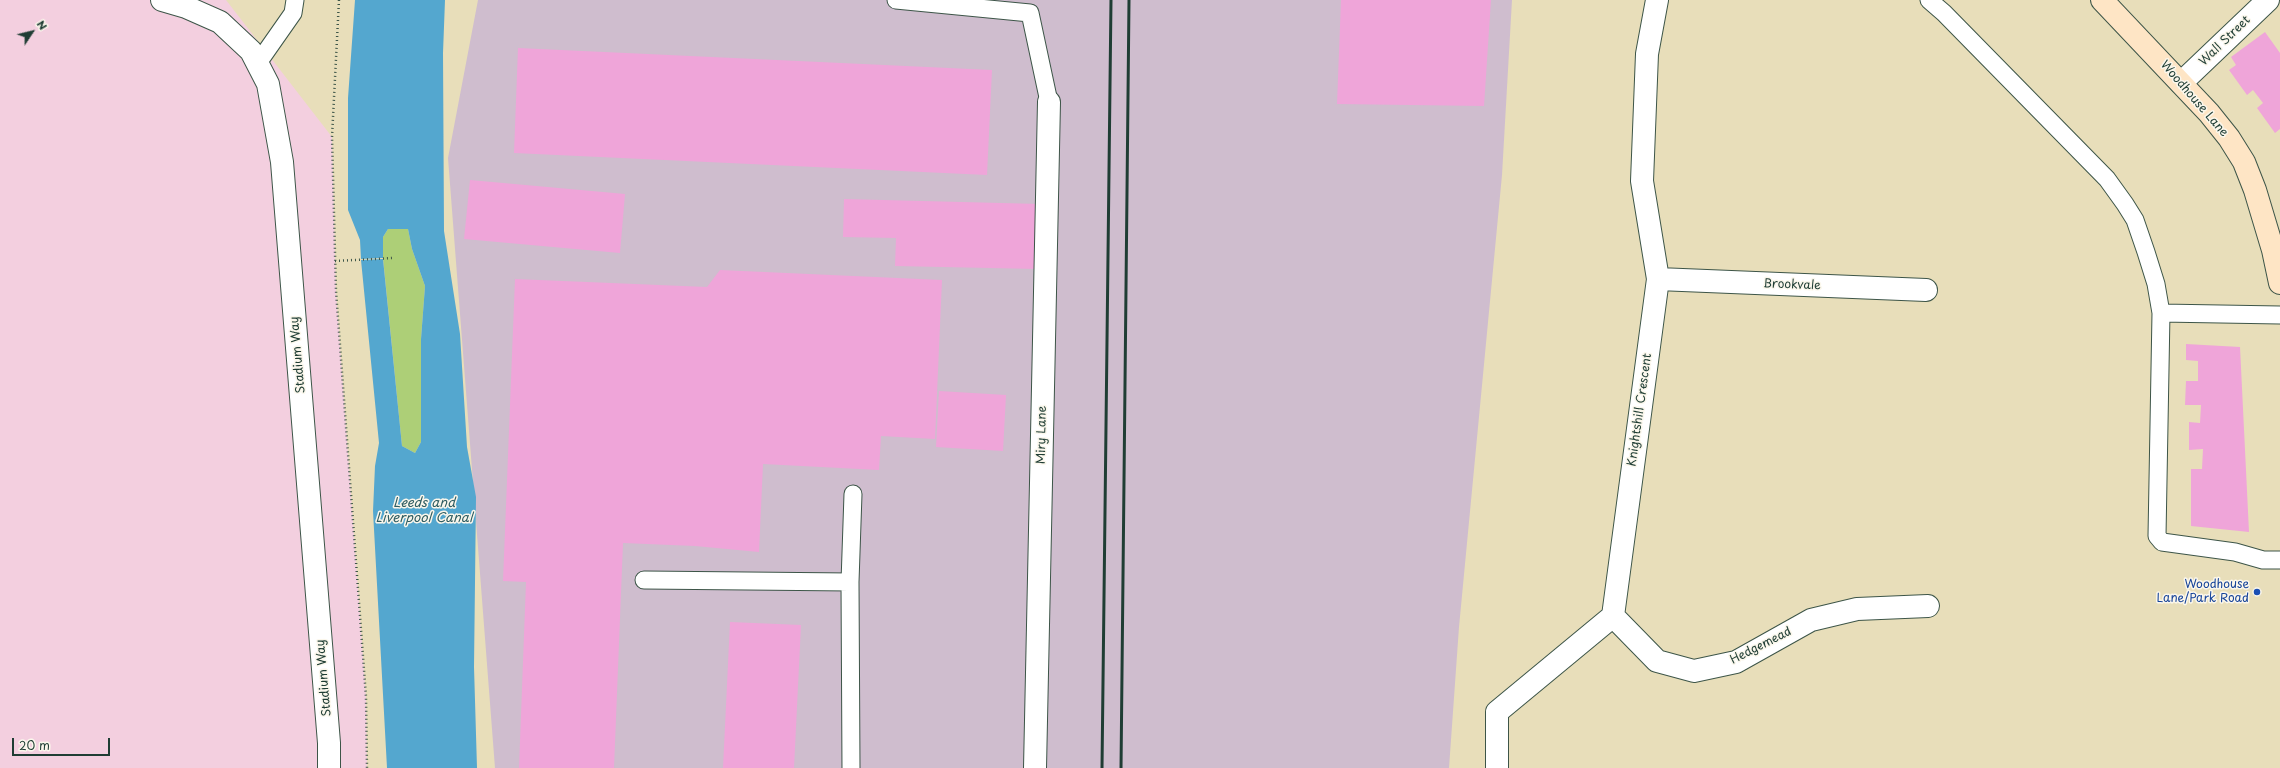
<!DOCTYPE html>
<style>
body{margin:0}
#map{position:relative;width:2280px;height:768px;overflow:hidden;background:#e8deba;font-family:"Playpen Sans",sans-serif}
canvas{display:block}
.north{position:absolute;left:12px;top:12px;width:40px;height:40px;-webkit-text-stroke:3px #fbf7ec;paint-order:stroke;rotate:55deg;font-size:11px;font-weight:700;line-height:16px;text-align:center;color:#1f3d34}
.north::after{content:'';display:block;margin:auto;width:14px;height:18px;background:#1f3d34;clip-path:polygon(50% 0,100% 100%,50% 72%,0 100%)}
.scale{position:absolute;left:12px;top:738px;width:98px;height:18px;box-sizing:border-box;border:2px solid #1f3d34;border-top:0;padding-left:5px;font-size:12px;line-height:14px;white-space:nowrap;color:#1f3d34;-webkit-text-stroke:3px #fbf7ec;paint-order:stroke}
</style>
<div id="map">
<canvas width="2280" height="768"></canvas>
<div class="north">N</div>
<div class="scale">20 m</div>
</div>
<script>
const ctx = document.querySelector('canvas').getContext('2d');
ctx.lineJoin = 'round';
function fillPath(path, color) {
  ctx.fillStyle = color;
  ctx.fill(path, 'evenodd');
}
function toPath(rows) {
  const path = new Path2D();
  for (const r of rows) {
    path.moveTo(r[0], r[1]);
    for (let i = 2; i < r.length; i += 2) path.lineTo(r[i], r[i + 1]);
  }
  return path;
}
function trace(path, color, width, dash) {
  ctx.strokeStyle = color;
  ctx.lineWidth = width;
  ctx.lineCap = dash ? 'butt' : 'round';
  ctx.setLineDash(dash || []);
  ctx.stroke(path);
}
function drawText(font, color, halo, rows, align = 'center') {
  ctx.font = font + ' "Playpen Sans",sans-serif';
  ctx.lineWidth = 3;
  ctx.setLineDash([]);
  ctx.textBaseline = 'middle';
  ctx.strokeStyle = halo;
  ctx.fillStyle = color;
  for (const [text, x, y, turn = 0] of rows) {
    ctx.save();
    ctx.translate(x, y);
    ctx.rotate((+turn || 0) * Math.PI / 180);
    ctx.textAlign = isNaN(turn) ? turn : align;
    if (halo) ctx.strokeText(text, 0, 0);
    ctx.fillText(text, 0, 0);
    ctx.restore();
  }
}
const built = toPath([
 [0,0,226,0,332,137,336,291,366,697,367,768,0,768]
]);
const industrial = toPath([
 [478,0,1512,0,1502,175,1459,627,1449,768,495,768,448,158]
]);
const green = toPath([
 [388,229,408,229,412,249,425,286,421,339,421,442,415,453,402,446,383,258,383,237]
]);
const water = toPath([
 [355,0,445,0,443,53,444,231,460,334,467,447,476,497,474,667,477,768,387,768,373,511,375,466,379,443,361,260,383,259,402,446,415,453,421,442,421,339,425,286,412,249,408,229,388,229,383,237,383,258,361,259,360,240,348,210,348,98]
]);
const building = toPath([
 [1341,0,1491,0,1484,106,1337,104],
 [2265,32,2280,53,2280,129,2275,133,2257,108,2263,103,2253,90,2247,95,2229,70,2236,65,2231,57],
 [518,48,992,70,987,175,514,153],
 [470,180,625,194,620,253,464,239],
 [844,199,1040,204,1038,269,895,266,896,238,843,237],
 [720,270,942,280,935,439,881,436,879,470,763,464,759,552,695,546,623,543,614,768,519,768,526,582,503,581,515,279,707,287],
 [2186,344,2240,347,2249,532,2191,526,2191,469,2202,469,2203,449,2189,450,2189,422,2200,423,2201,405,2185,405,2186,381,2198,381,2198,361,2186,360],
 [939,391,1006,395,1003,451,936,447],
 [730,622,801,625,794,768,723,768]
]);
const path = toPath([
 [339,0,332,137,336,291,366,697,367,768],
 [335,261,393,258]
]);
const lane = toPath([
 [896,0,1030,13,1049,102],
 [1929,0,1944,13,2107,179,2125,204,2135,220,2146,252,2156,284,2161,313,2280,315],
 [258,63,293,13,295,0],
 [2161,313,2157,536,2162,542,2235,552,2263,560,2280,560],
 [644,580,850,582],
 [851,768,850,582,853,494]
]);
const street = toPath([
 [162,0,186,7,220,22,251,51,268,84,282,162,329,743,329,768],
 [2181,83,2268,0],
 [1658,279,1926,290],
 [1613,616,1657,661,1694,671,1736,662,1811,620,1857,609,1928,606],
 [1035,768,1049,102],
 [1497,768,1497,712,1613,616,1658,279,1642,181,1647,54,1657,0]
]);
const secondary = toPath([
 [2102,0,2209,113,2229,138,2244,162,2255,190,2273,250,2280,283]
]);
const rail = toPath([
 [1102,768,1111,0],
 [1121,768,1129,0]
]);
const markers = [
 [2257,592,4,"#1a4fb4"]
];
const streetNames = [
 ["Wall Street",2225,41,-44],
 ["Woodhouse Lane",2194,99,49],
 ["Brookvale",1792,285,2],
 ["Stadium Way",298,355,-95],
 ["Knightshill Crescent",1640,410,-82],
 ["Miry Lane",1042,435,-89],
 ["Hedgemead",1761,646,-27],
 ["Stadium Way",324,678,-95]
];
const transitNames = [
 ["Woodhouse",2249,585],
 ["Lane/Park Road",2249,599]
];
const waterNames = [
 ["Leeds and",424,503],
 ["Liverpool Canal",424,518]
];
fillPath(built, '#f3cfdf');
fillPath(industrial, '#cfbdce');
fillPath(green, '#adcf77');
fillPath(water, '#54a7cf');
fillPath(building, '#efa5d9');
trace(lane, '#3d5548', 19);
trace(street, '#3d5548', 24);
trace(secondary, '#3d5548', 24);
trace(path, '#3d5548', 2.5, [1, 3]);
trace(lane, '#fff', 17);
trace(street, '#fff', 22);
trace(secondary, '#fee5c5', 22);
trace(rail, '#1f3d34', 3);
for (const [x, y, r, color] of markers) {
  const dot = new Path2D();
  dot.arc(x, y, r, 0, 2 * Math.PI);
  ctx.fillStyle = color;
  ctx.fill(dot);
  trace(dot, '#fbf7ec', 1.5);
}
drawText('12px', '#1f3d34', '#fbf7ec', streetNames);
drawText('12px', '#164399', '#fbf7ec', transitNames, 'right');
drawText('italic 13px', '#2f5d62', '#fbf7ec', waterNames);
</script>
